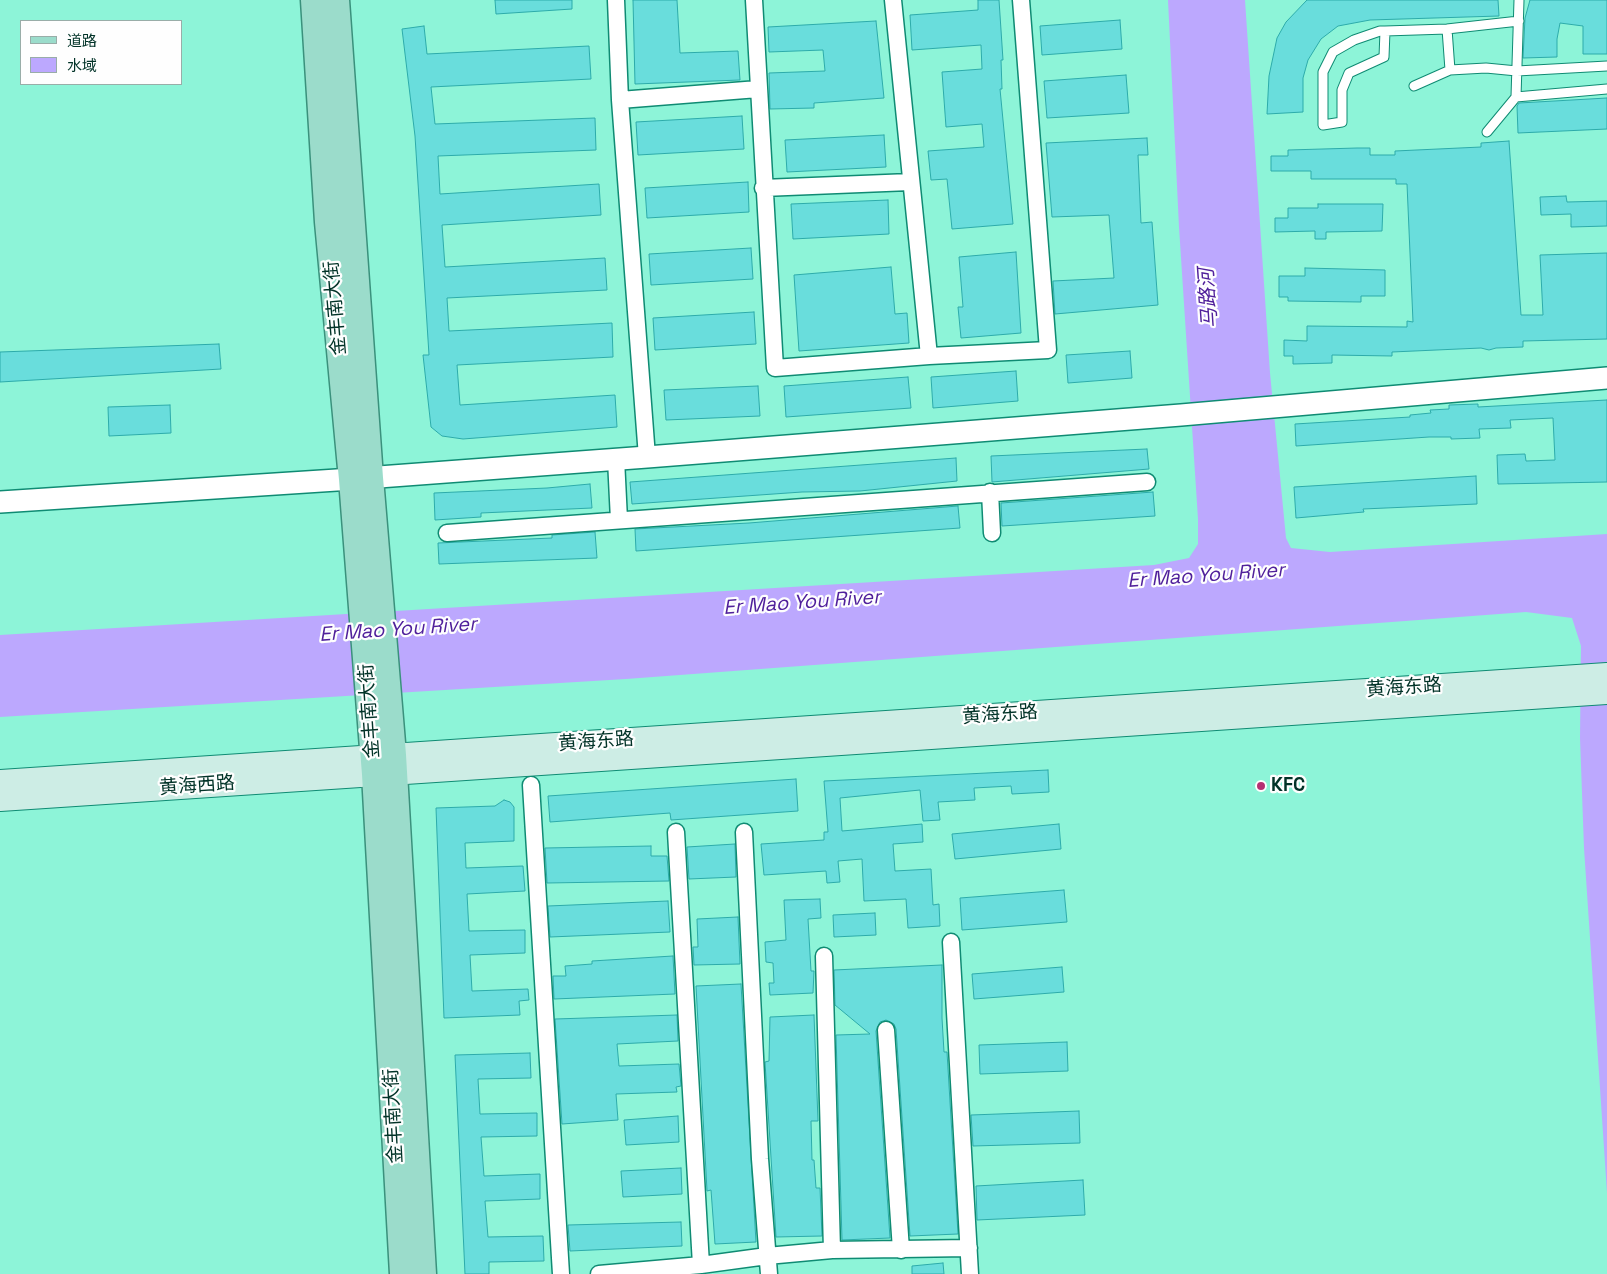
<!DOCTYPE html>
<meta charset="utf-8">
<style>
body{margin:0}
#map{position:relative;width:1607px;height:1274px;overflow:hidden;background:#8df4d8;font-family:"Space Grotesk","Noto Sans SC",sans-serif}
canvas{display:block}
.legend{position:absolute;left:20px;top:20px;width:162px;height:65px;box-sizing:border-box;background:#fefefe;border:1px solid #99ada8;margin:0;padding:6px 9px;list-style:none;font-size:15px;color:#023328}
.legend li{display:flex;align-items:center;gap:10px;height:25px}
.legend b{width:25px;border:1px solid #99ada8}
</style>
<div id="map">
<canvas width="1607" height="1274"></canvas>
<ul class="legend">
<li><b style="height:6px;background:#9bdccb"></b>道路</li>
<li><b style="height:14px;background:#bca8fe"></b>水域</li>
</ul>
</div>
<script>
const ctx = document.querySelector('canvas').getContext('2d');
ctx.lineJoin = 'round';
function fillPath(path, color) {
  ctx.fillStyle = color;
  ctx.fill(path, 'evenodd');
}
function toPath(rows) {
  const path = new Path2D();
  for (const r of rows) {
    path.moveTo(r[0], r[1]);
    for (let i = 2; i < r.length; i += 2) path.lineTo(r[i], r[i + 1]);
  }
  return path;
}
function trace(path, color, width, dash) {
  ctx.strokeStyle = color;
  ctx.lineWidth = width;
  ctx.lineCap = dash ? 'butt' : 'round';
  ctx.setLineDash(dash || []);
  ctx.stroke(path);
}
function drawText(font, color, halo, rows, align = 'center') {
  ctx.font = font + ' "Space Grotesk","Noto Sans SC",sans-serif';
  ctx.lineWidth = 4.5;
  ctx.setLineDash([]);
  ctx.textBaseline = 'middle';
  ctx.strokeStyle = halo;
  ctx.fillStyle = color;
  for (const [text, x, y, turn = 0] of rows) {
    ctx.save();
    ctx.translate(x, y);
    ctx.rotate((+turn || 0) * Math.PI / 180);
    ctx.textAlign = isNaN(turn) ? turn : align;
    if (halo) ctx.strokeText(text, 0, 0);
    ctx.fillText(text, 0, 0);
    ctx.restore();
  }
}
const water = toPath([
 [1168,0,1245,0,1270,373,1286,538,1291,548,1330,552,1607,534,1607,1193,1584,848,1580,738,1581,646,1572,618,1526,612,626,679,0,717,0,635,1154,565,1189,558,1198,544,1198,519,1179,227]
]);
const building = toPath([
 [495,0,572,0,572,9,496,14,495,0],
 [633,0,677,0,680,53,738,51,740,80,635,84,633,0],
 [978,0,999,0,1003,60,1001,60,1002,89,1000,89,1013,224,952,229,947,179,931,180,928,151,984,147,982,124,946,127,942,72,982,69,981,45,912,50,910,15,978,10,978,0],
 [1307,0,1498,0,1499,16,1370,20,1338,26,1321,39,1308,60,1303,78,1303,112,1267,114,1269,76,1277,38,1286,22,1307,0],
 [1530,0,1607,0,1607,54,1583,54,1583,26,1560,23,1557,39,1557,57,1523,58,1525,18,1530,0],
 [1120,20,1122,49,1042,55,1040,26,1120,20],
 [876,21,884,98,814,103,814,108,770,109,769,73,825,71,823,50,769,52,768,27,876,21],
 [424,26,427,54,589,46,591,79,431,87,435,124,595,118,596,150,438,156,440,194,599,184,601,215,442,225,445,267,605,258,607,290,447,298,449,331,612,323,613,357,457,365,460,405,615,395,617,427,463,439,442,436,431,427,423,355,429,355,415,136,402,29,424,26],
 [1126,75,1129,113,1047,118,1044,81,1126,75],
 [1607,98,1607,129,1518,133,1517,106,1519,103,1607,98],
 [742,116,744,149,638,155,636,122,742,116],
 [884,135,886,167,787,172,785,140,884,135],
 [1147,138,1148,155,1138,155,1141,223,1152,222,1158,305,1055,314,1053,281,1114,278,1109,215,1052,217,1046,143,1147,138],
 [1509,141,1521,315,1543,315,1540,255,1607,253,1607,339,1523,341,1523,347,1496,348,1489,350,1481,348,1392,352,1392,356,1332,355,1332,363,1293,364,1293,356,1284,356,1284,340,1307,341,1307,326,1407,327,1407,321,1413,322,1407,184,1396,184,1396,179,1311,179,1311,171,1271,171,1271,156,1288,156,1288,150,1357,148,1370,148,1370,155,1395,155,1395,151,1481,147,1481,143,1509,141],
 [748,182,749,212,647,218,645,188,748,182],
 [1566,196,1567,202,1607,201,1607,226,1571,227,1571,214,1541,215,1540,197,1566,196],
 [888,200,889,234,793,239,791,204,888,200],
 [1318,204,1383,204,1382,231,1326,232,1326,239,1315,239,1315,231,1275,232,1275,218,1288,218,1288,208,1318,208,1318,204],
 [751,248,753,279,651,285,649,254,751,248],
 [1016,252,1021,333,961,338,958,307,963,307,959,257,1016,252],
 [891,267,895,314,907,313,909,343,799,351,794,275,891,267],
 [1305,268,1385,270,1385,296,1361,296,1361,302,1288,301,1288,297,1279,297,1279,276,1305,276,1305,268],
 [754,312,756,344,655,350,653,318,754,312],
 [219,344,221,369,0,382,0,352,219,344],
 [1130,351,1132,378,1068,383,1066,355,1130,351],
 [1016,371,1018,401,933,408,931,377,1016,371],
 [908,377,911,408,786,417,784,386,908,377],
 [758,386,760,416,666,420,664,390,758,386],
 [1607,400,1607,482,1498,484,1497,455,1525,454,1526,461,1555,460,1553,418,1510,420,1511,428,1479,429,1480,438,1451,439,1451,437,1429,437,1296,446,1295,424,1410,417,1410,415,1431,413,1430,410,1449,409,1449,405,1478,404,1478,407,1607,400],
 [170,405,171,433,109,436,108,407,170,405],
 [1147,449,1149,469,992,482,991,456,1147,449],
 [956,458,957,481,860,491,802,492,632,504,630,482,956,458],
 [1476,476,1477,504,1363,509,1364,512,1296,518,1294,487,1476,476],
 [590,484,592,508,481,513,481,517,435,520,434,493,547,488,590,484],
 [1153,492,1155,516,1002,526,1001,503,1153,492],
 [958,506,960,528,636,551,635,529,749,523,958,506],
 [595,532,597,558,439,564,438,543,552,538,552,535,595,532],
 [1048,770,1049,792,1012,794,1011,786,974,788,975,800,938,802,940,820,923,821,920,790,840,798,842,831,922,824,923,842,893,844,895,871,931,869,933,905,939,904,940,926,908,928,906,899,864,901,862,859,838,861,840,882,827,883,826,871,764,875,761,844,824,840,824,832,828,832,824,781,1048,770],
 [796,779,798,811,671,820,670,813,550,822,548,796,796,779],
 [504,800,510,802,514,807,514,841,465,843,466,868,523,866,525,891,467,894,469,931,525,930,525,953,470,955,472,991,528,989,529,1000,519,1001,520,1015,444,1018,436,808,495,806,504,800],
 [1059,824,1061,849,955,859,952,834,1059,824],
 [735,844,736,877,689,879,687,847,735,844],
 [651,846,651,856,667,856,669,881,547,883,545,848,651,846],
 [1064,890,1067,922,962,930,960,898,1064,890],
 [820,899,821,918,808,919,811,971,814,971,813,993,770,995,769,983,774,983,773,963,766,962,765,942,786,940,784,900,820,899],
 [668,901,670,932,550,937,548,906,668,901],
 [875,913,876,935,834,937,833,915,875,913],
 [738,917,740,964,694,965,693,947,698,947,697,919,738,917],
 [673,956,675,994,554,999,553,976,566,976,565,966,592,964,592,961,673,956],
 [942,965,942,1018,944,1052,947,1052,958,1234,910,1236,896,1029,894,1024,886,1020,880,1022,876,1031,890,1238,842,1240,836,1035,870,1034,835,1005,834,970,942,965],
 [1062,967,1064,992,974,999,972,974,1062,967],
 [741,984,756,1242,715,1244,711,1190,707,1191,696,986,741,984],
 [677,1015,678,1041,617,1044,619,1066,679,1064,681,1086,676,1087,677,1092,616,1094,618,1120,562,1124,555,1019,677,1015],
 [814,1015,818,1121,811,1121,812,1160,814,1160,816,1188,820,1188,822,1236,776,1237,765,1062,769,1061,770,1017,814,1015],
 [1067,1042,1068,1071,980,1074,979,1045,1067,1042],
 [530,1053,531,1078,478,1079,480,1114,537,1113,537,1136,481,1137,484,1176,540,1174,540,1199,485,1201,488,1237,543,1236,544,1261,489,1262,489,1274,465,1274,455,1055,530,1053],
 [1079,1111,1080,1143,973,1146,971,1115,1079,1111],
 [678,1116,679,1142,626,1145,624,1120,678,1116],
 [681,1168,682,1194,623,1197,621,1171,681,1168],
 [1083,1180,1085,1215,977,1220,976,1186,1083,1180],
 [681,1222,682,1246,570,1251,568,1225,681,1222],
 [943,1263,944,1274,912,1274,912,1266,943,1263]
]);
const service = toPath([
 [1447,29,1450,70],
 [1385,31,1384,57,1349,73,1342,90,1342,122,1323,125,1323,72,1333,52,1354,40,1380,31,1385,31,1447,29,1519,21],
 [1414,86,1450,70,1486,68,1517,71,1607,66],
 [1516,97,1607,89],
 [1487,132,1516,97,1519,0]
]);
const minor = toPath([
 [616,0,620,100,647,457],
 [754,0,775,368,929,356,1048,350,1021,0],
 [893,0,929,356],
 [620,100,758,89],
 [763,188,910,182],
 [616,459,619,520],
 [990,492,992,533],
 [447,533,1147,482],
 [531,785,561,1274],
 [676,832,701,1265,767,1256,832,1250,969,1248],
 [744,832,760,1159,769,1274],
 [951,942,970,1274],
 [824,956,832,1250],
 [886,1030,901,1250],
 [599,1274,701,1265]
]);
const tertiary = toPath([
 [0,502,352,479,647,457,1181,415,1607,378]
]);
const secondary = toPath([
 [0,782,1607,675],
 [0,799,1607,692]
]);
const primary = toPath([
 [314,0,328,222,352,479,375,774,403,1274],
 [336,0,370,478,393,755,423,1274]
]);
const markers = [
 [1261,786,5,"#b53073"]
];
const streetNames = [
 ["金丰南大街",336,308,-95],
 ["黄海东路",1404,688,-4],
 ["金丰南大街",370,711,-94],
 ["黄海东路",1000,715,-4],
 ["黄海东路",596,742,-4],
 ["黄海西路",197,786,-4],
 ["金丰南大街",394,1116,-93]
];
const poiNames = [
 ["KFC",1271,786]
];
const waterNames = [
 ["马路河",1209,298,-94],
 ["Er Mao You River",1206,576,-4],
 ["Er Mao You River",802,603,-4],
 ["Er Mao You River",398,630,-4]
];
fillPath(water, '#bca8fe');
fillPath(building, '#69dddc');
trace(building, '#2dabaa', 1);
trace(service, '#0f8b73', 11);
trace(minor, '#0f8b73', 19);
trace(tertiary, '#0f8b73', 24);
trace(secondary, '#0f8b73', 26);
trace(primary, '#3a917c', 29);
trace(service, '#fff', 9);
trace(minor, '#fff', 16);
trace(tertiary, '#fff', 21);
trace(secondary, '#cdede5', 24);
trace(primary, '#9bdccb', 26);
for (const [x, y, r, color] of markers) {
  const dot = new Path2D();
  dot.arc(x, y, r, 0, 2 * Math.PI);
  ctx.fillStyle = color;
  ctx.fill(dot);
  trace(dot, '#fefefe', 2);
}
drawText('19px', '#023328', '#fefefe', streetNames);
drawText('bold 19px', '#023328', '#fefefe', poiNames, 'left');
drawText('italic 20px', '#50209b', '#fefefe', waterNames);
</script>
